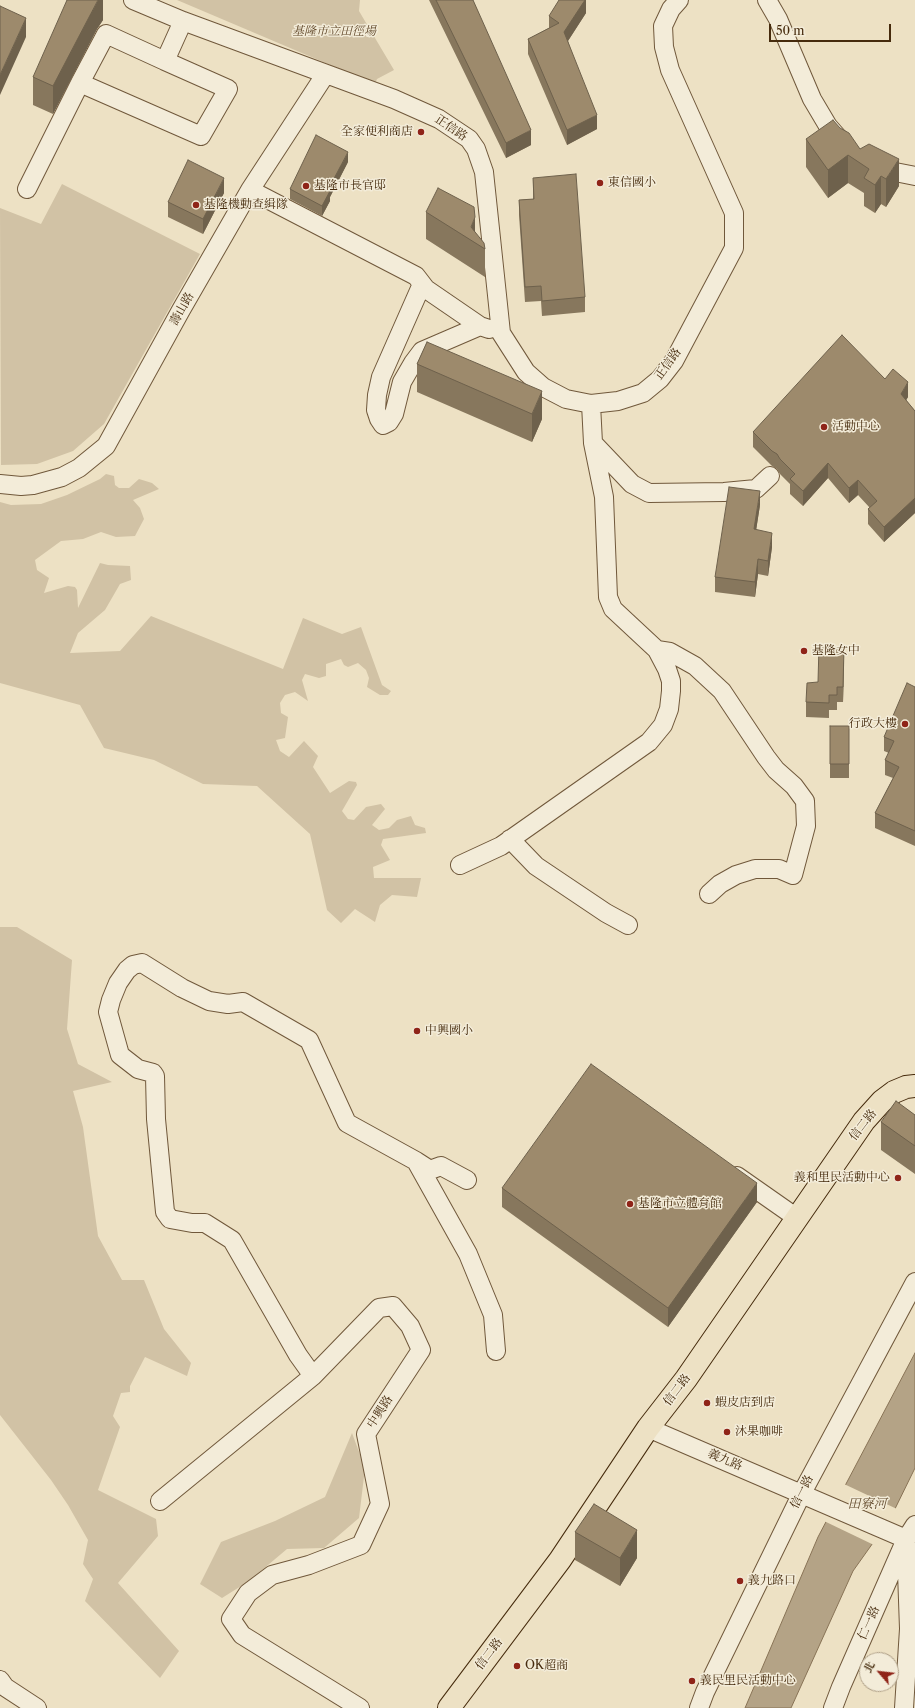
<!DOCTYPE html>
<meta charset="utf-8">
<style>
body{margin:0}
#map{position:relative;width:915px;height:1708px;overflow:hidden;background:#ede1c4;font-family:"Libre Caslon Text","Noto Serif TC",serif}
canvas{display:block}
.north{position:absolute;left:859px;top:1652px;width:40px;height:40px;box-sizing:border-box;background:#f3ecd9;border:1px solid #ae9f87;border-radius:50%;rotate:298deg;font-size:11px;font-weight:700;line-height:16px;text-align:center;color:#462b0d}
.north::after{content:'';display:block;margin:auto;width:14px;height:18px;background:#8f2418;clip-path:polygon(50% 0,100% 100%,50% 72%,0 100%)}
.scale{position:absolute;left:769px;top:24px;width:122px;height:18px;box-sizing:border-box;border:2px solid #462b0d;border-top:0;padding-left:5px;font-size:12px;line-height:14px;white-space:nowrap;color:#462b0d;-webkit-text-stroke:3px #f3ecd9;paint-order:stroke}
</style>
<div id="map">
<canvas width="915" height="1708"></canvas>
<div class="north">北</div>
<div class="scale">50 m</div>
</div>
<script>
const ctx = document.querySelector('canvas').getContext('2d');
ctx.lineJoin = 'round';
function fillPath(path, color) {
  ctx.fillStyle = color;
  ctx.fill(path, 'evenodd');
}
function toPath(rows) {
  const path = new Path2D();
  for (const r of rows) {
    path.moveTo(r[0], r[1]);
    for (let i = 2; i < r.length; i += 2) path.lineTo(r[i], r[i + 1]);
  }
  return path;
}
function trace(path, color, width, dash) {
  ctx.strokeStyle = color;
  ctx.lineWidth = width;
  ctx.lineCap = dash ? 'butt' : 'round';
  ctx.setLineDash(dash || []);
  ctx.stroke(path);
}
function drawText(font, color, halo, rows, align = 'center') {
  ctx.font = font + ' "Libre Caslon Text","Noto Serif TC",serif';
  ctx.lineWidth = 3;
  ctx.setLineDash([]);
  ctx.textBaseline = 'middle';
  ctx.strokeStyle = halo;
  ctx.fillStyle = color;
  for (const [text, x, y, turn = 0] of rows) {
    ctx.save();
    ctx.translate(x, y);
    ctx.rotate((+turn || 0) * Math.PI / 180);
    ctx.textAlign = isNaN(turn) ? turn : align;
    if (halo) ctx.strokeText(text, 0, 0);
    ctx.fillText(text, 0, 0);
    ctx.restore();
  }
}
const green = toPath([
 [177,0,360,0,359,11,394,70,377,79,375,84],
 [62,184,200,254,104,424,73,451,37,464,1,465,0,208,41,224],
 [106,474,114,476,115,485,119,488,129,488,139,479,152,483,159,489,133,500,140,508,144,519,135,536,116,537,101,532,83,539,61,541,35,560,37,570,49,578,44,593,68,586,75,587,77,590,78,608,100,563,108,565,130,566,131,580,120,584,105,610,78,633,70,653,120,651,151,616,283,669,303,618,342,634,361,627,382,685,391,691,388,695,380,695,367,687,369,678,366,670,358,663,348,667,344,665,341,659,326,664,326,676,319,678,305,674,302,680,308,701,295,692,285,695,280,703,281,713,288,717,285,738,276,740,280,751,289,757,304,741,318,756,313,767,330,793,349,781,356,782,357,785,342,811,348,819,354,820,366,807,381,804,385,809,372,825,379,830,389,828,397,820,411,816,415,825,425,828,426,833,383,839,381,845,390,860,373,867,374,878,421,878,417,897,392,895,380,905,375,922,355,909,341,923,327,910,310,834,257,786,203,784,154,760,104,748,80,705,0,683,0,502,11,505,41,504,67,495,100,479],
 [0,927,17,927,72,960,67,1029,78,1064,112,1082,73,1091,83,1127,98,1236,122,1280,144,1280,164,1329,191,1363,187,1376,145,1357,130,1386,130,1392,121,1393,113,1416,120,1427,98,1490,156,1519,158,1536,118,1583,179,1651,160,1678,85,1601,93,1579,83,1564,88,1540,68,1505,51,1480,0,1415],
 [352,1433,365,1468,359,1518,324,1548,287,1549,249,1581,222,1598,200,1584,221,1542,275,1521,325,1497]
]);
const water = toPath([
 [915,1353,915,1468,890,1519,853,1571,791,1708,745,1708,818,1537,915,1353]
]);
const pier = toPath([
 [844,1484,897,1509,892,1520,874,1545,824,1521]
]);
const minor = toPath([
 [133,0,183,21,394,99,439,119,469,139,476,149,484,172,501,333,526,372,543,387,566,399,591,404,618,401,643,393,660,379,674,361,734,248,734,213,670,70,664,47,663,26,671,9,679,0],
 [767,0,778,19,812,99,828,126,843,143],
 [80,83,201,136,228,89,165,61],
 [876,164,890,171,915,176],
 [27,189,80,83,106,34,165,61,183,21],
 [250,190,416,276,426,289,480,326,489,329],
 [422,284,381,377,377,395,376,410,379,419,383,425,389,422,394,414,402,382,413,363,422,351,480,326],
 [593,443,632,484,649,493,724,492,756,489,770,476],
 [0,484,21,486,33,485,62,477,79,468,106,446,181,310,250,190,325,75],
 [657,650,670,652,695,666,722,691,766,757,776,770,794,786,805,801,806,826,793,875,779,869,755,869,736,875,720,884,709,894],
 [510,839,536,866,606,913,628,925],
 [460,865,501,846,649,742,663,725,669,709,671,691,671,681,667,669,657,650,613,609,608,597,604,497,593,443,591,404],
 [416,1161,430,1170,441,1166,467,1180],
 [737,1176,797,1218],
 [313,1376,298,1355,232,1240,205,1223,192,1223,170,1219,165,1212,156,1119,155,1076,153,1073,138,1069,120,1055,108,1012,111,1000,118,983,127,970,133,965,142,963,182,988,209,1001,228,1004,243,1002,309,1040,347,1123,416,1161,468,1254,493,1315,496,1351],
 [648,1428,906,1539],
 [160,1501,313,1376,379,1308,393,1306,410,1326,421,1350,366,1434,380,1504,361,1545,309,1565,272,1575,248,1593,231,1619,242,1635,360,1708],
 [0,1680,5,1687,37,1708],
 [699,1708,705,1692,802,1493,915,1282],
 [833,1708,841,1687,906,1539,915,1525],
 [904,1708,909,1629,906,1543]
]);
const major = toPath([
 [449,1708,560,1560,648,1428,686,1379,864,1121,882,1101,894,1092,906,1087,915,1086]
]);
const wall = toPath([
 [103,0,103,20,97,29,53,114,33,105,33,77],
 [429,0,473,0,531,145,506,158],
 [586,0,586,13,568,41,597,129,567,145,528,54,528,39,549,28,549,16],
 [840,128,860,149,899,186,886,207,881,204,875,213,864,206,864,193,848,183,828,198,806,167,806,139],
 [348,162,330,197,330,201,322,216,290,199,290,189],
 [533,178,585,297,585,312,542,316,541,301,525,302,519,215,519,200,533,199],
 [224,193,203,234,168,217,168,202],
 [426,212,475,232,485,249,485,277,426,239],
 [427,342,542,419,532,442,417,392,417,364],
 [885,379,908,397,906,400,915,411,915,513,884,542,868,524,868,509,870,508,858,495,849,503,828,478,803,506,790,494,790,484,780,474,777,469,772,466,753,447,753,432],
 [760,505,756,530,772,547,768,576,758,574,755,597,715,592,715,577],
 [844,662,843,702,837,702,837,710,829,710,829,718,806,717,806,702,818,682],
 [915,687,915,846,875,828,875,813,893,778,885,775,885,760,889,753,884,751,884,737],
 [830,726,849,726,849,778,830,778],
 [915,1115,915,1174,881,1150,881,1122],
 [502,1188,757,1202,668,1327,502,1207],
 [575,1532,637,1558,620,1586,575,1560]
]);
const shadedWall = toPath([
 [98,0,103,0,103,20,97,29,53,114,53,86],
 [585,0,586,0,586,13,564,47,564,32],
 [26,18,26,37,0,95,0,75],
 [597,115,597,129,567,145,567,130],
 [531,130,531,145,506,158,506,143],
 [348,152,348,162,330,197,330,201,322,216,322,206,328,190],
 [848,155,848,183,828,198,828,170],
 [899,159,899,186,886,207,886,179],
 [881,176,881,204,875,213,875,185],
 [224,178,224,193,203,234,203,219],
 [475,217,475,243,471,227],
 [908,382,908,397,901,409,901,394],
 [542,391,542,419,532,442,532,414],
 [828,463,828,478,803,506,803,491],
 [858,480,858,495,849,503,849,488],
 [760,491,760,505,754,544,754,529],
 [915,498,915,513,884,542,884,527],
 [772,533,772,547,768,576,768,561],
 [758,559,758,574,755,597,755,582],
 [844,648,844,662,843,702,843,687],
 [757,1183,757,1202,668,1327,668,1308],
 [637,1530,637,1558,620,1586,620,1558]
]);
const building = toPath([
 [67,0,98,0,53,86,33,77,67,0],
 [436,0,473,0,531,130,506,143,436,0],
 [559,0,585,0,564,32,597,115,567,130,528,39,559,23,549,16,559,0],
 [0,6,26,18,0,75,0,6],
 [833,120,840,128,849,133,860,149,869,144,899,159,886,179,881,176,875,185,864,178,869,169,848,155,828,170,806,139,833,120],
 [316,135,348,152,328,190,330,191,322,206,290,189,316,135],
 [188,160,224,178,203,219,168,202,188,160],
 [576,174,585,297,542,301,541,286,525,287,519,200,534,199,533,178,576,174],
 [438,188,474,207,475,217,471,227,484,243,485,249,426,212,438,188],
 [842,335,885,379,893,369,908,382,901,394,915,411,915,498,884,527,868,509,877,501,858,480,849,488,828,463,803,491,790,479,795,474,780,459,777,454,772,451,753,432,842,335],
 [427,342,542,391,532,414,417,364,427,342],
 [729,487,760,491,754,529,772,533,768,561,758,559,755,582,715,577,729,487],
 [819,646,844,648,843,687,837,687,837,695,829,695,829,703,806,702,807,683,818,682,819,646],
 [907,683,915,687,915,831,875,813,899,767,885,760,894,741,884,737,907,683],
 [830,726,849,726,849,764,830,764,830,726],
 [591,1064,757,1183,668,1308,502,1188,591,1064],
 [896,1101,915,1115,915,1146,881,1122,896,1101],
 [594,1504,637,1530,620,1558,575,1532,594,1504]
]);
const markers = [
 [421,132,4,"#8f2418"],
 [600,183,4,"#8f2418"],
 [306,186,4,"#8f2418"],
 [196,205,4,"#8f2418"],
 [824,427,4,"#8f2418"],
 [804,651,4,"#8f2418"],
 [905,724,4,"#8f2418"],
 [417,1031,4,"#8f2418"],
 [898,1178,4,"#8f2418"],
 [630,1204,4,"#8f2418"],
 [707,1403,4,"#8f2418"],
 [727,1432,4,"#8f2418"],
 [740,1581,4,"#8f2418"],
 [517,1666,4,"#8f2418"],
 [692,1681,4,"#8f2418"]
];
const parkNames = [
 ["基隆市立田徑場",334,32]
];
const streetNames = [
 ["正信路",451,128,34],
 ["壽山路",182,309,-61],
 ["正信路",668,364,-54],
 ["信二路",863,1125,-52],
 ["信二路",677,1390,-53],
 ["中興路",380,1412,-57],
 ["義九路",725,1460,23],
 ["信一路",802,1492,-63],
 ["仁一路",869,1623,-66],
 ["信二路",489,1654,-53]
];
const poiNames = [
 ["全家便利商店",413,132,"right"],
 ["東信國小",608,183],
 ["基隆市長官邸",314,186],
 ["基隆機動查緝隊",204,205],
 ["活動中心",832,427],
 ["基隆女中",812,651],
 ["行政大樓",897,724,"right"],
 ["中興國小",425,1031],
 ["義和里民活動中心",890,1178,"right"],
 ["基隆市立體育館",638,1204],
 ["蝦皮店到店",715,1403],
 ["沐果咖啡",735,1432],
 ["義九路口",748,1581],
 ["OK超商",525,1666],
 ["義民里民活動中心",700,1681]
];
const waterNames = [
 ["田寮河",867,1504]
];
fillPath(green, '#d1c2a5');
fillPath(water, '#b4a386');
trace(water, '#887356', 1);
fillPath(pier, '#ede1c4');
trace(minor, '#70583b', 20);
trace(major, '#462b0d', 24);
trace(minor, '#f3ecd9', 18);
trace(major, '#ede1c4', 22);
fillPath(wall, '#87775d');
fillPath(shadedWall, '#6e614c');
fillPath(building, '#9d8a6c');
trace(building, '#6e614c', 1);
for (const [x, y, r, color] of markers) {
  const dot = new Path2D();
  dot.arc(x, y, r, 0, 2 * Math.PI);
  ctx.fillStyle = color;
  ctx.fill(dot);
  trace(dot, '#f3ecd9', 1.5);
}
drawText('italic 12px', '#62492b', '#f3ecd9', parkNames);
drawText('12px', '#462b0d', '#f3ecd9', streetNames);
drawText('12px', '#462b0d', '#f3ecd9', poiNames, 'left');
drawText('italic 13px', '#674f31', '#f3ecd9', waterNames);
</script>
